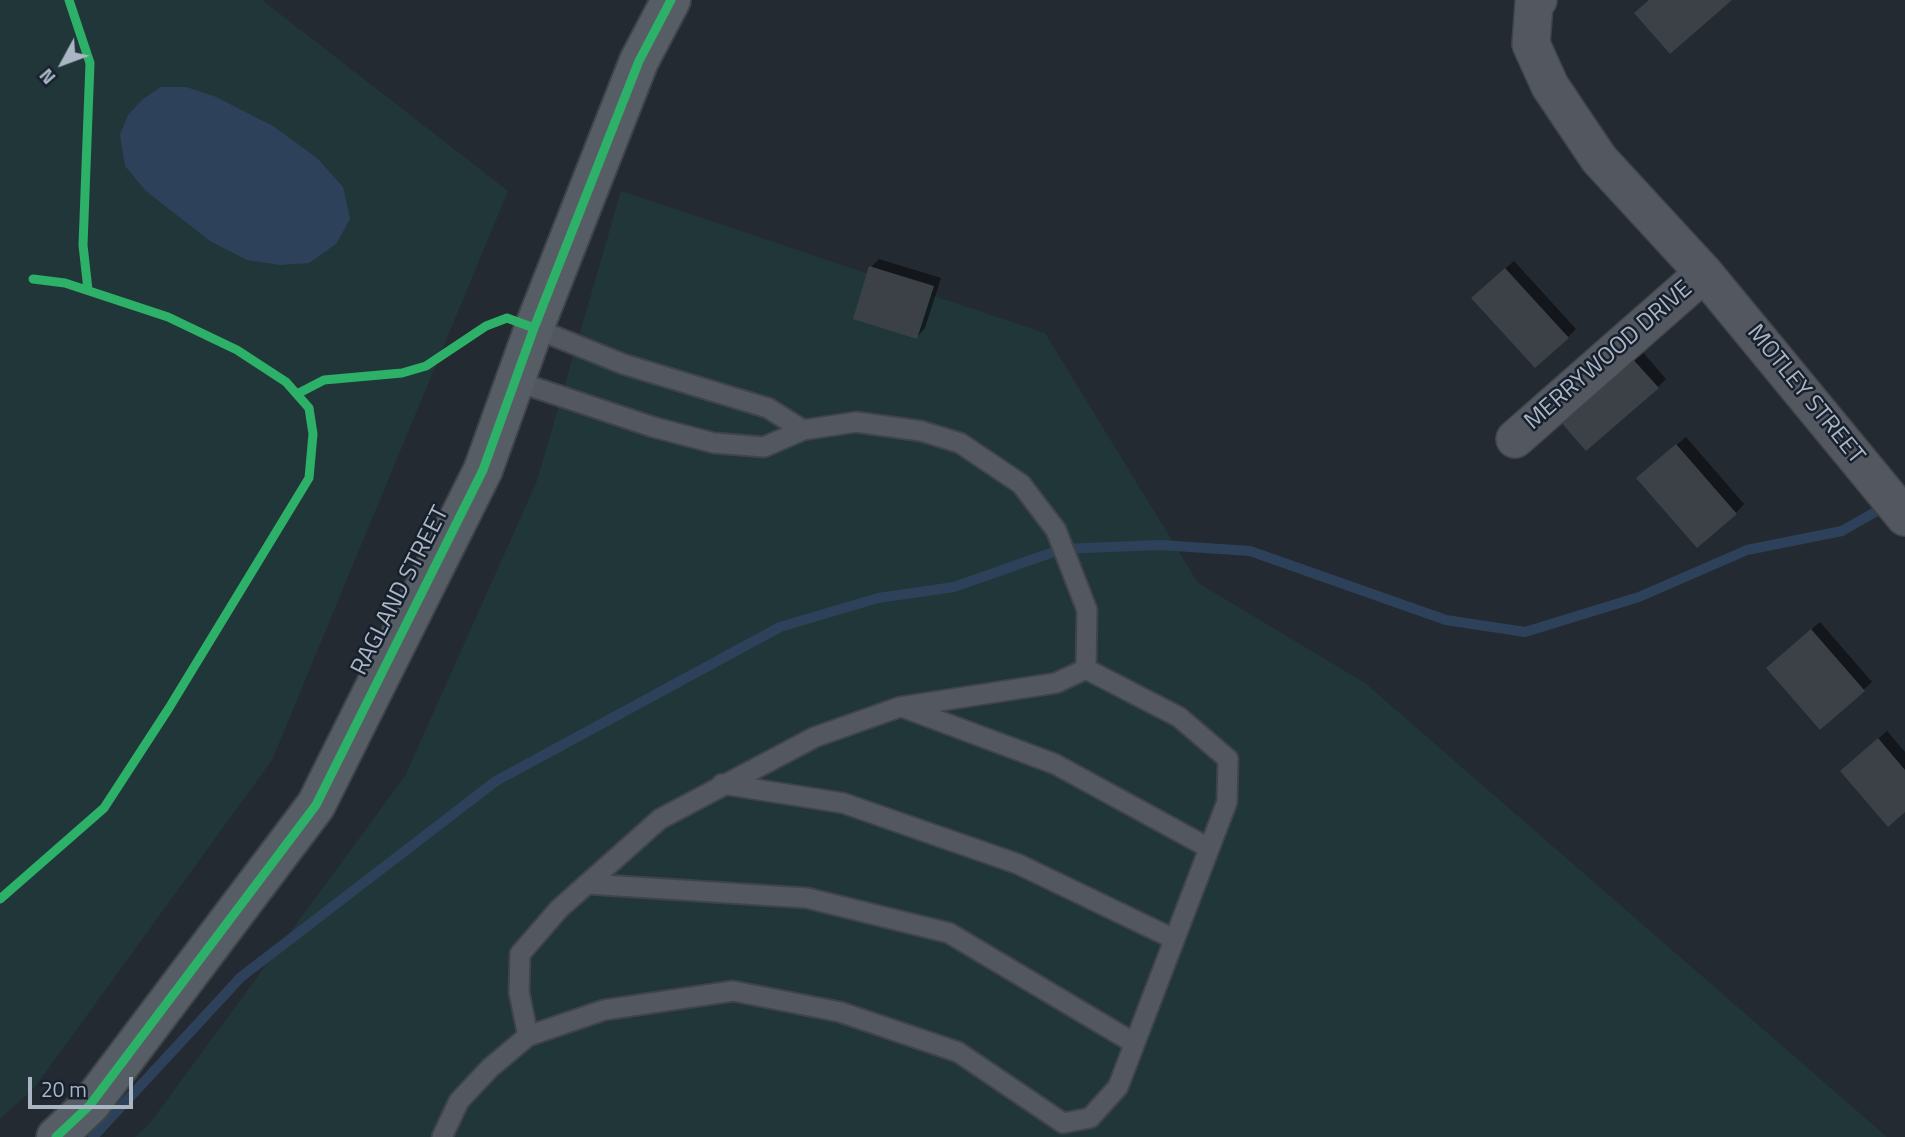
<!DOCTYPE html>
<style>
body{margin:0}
#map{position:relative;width:1905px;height:1137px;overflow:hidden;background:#242a31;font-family:"Titillium Web",sans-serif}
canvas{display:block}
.north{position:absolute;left:28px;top:28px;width:70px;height:70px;-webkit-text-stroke:5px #17202c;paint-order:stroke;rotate:229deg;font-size:19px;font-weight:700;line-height:28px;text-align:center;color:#abb6c5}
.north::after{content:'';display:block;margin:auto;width:24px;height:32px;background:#abb6c5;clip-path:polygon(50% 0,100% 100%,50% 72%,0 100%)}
.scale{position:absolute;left:28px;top:1077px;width:105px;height:32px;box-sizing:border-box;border:4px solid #abb6c5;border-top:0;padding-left:9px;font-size:21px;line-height:24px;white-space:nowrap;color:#abb6c5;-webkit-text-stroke:5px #17202c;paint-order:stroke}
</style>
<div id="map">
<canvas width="1905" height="1137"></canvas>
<div class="north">N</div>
<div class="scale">20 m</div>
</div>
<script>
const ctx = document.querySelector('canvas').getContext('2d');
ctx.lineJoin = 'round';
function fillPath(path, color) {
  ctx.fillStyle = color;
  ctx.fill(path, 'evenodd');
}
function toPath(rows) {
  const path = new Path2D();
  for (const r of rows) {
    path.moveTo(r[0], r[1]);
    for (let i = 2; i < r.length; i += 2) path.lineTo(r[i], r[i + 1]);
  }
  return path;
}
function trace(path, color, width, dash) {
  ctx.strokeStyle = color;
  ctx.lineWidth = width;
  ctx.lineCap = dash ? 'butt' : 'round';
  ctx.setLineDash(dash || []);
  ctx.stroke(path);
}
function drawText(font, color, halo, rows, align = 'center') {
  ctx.font = font + ' "Titillium Web",sans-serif';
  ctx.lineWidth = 5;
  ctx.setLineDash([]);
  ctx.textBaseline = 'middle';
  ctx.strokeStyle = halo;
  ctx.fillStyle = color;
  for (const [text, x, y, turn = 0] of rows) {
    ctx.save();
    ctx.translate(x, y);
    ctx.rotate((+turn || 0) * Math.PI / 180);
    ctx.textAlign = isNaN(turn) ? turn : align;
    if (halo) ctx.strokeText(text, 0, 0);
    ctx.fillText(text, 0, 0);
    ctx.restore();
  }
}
const green = toPath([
 [0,0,262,0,508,191,272,760,35,1087,0,1119],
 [621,191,1045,333,1198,583,1365,683,1887,1137,135,1137,150,1123,405,776,537,481]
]);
const water = toPath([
 [161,87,186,87,216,97,273,126,317,158,343,187,350,219,336,244,309,263,280,265,247,260,210,241,146,191,125,166,120,135,128,115,143,99]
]);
const shadow = toPath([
 [879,259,941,278,925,328,917,337,871,267],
 [1514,261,1576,329,1568,337,1482,289],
 [1640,349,1666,379,1658,387,1560,419],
 [1686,437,1744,504,1736,513,1647,470],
 [1820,622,1872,682,1863,690,1777,660],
 [1887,731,1905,752,1905,810,1850,763]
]);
const stream = toPath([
 [93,1137,241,977,496,781,780,627,878,598,954,587,1062,549,1160,545,1250,551,1446,620,1525,632,1639,597,1747,550,1842,531,1889,504]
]);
const building = toPath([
 [1649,0,1732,0,1670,54,1634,13],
 [869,266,934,286,917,339,853,319],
 [1505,268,1569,338,1535,368,1471,298],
 [1630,356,1659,388,1586,451,1558,419],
 [1676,444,1737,514,1697,548,1636,478],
 [1811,629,1865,691,1820,730,1766,668],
 [1878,738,1905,770,1905,812,1888,827,1840,771]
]);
const lane = toPath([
 [534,328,623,364,768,408,803,430],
 [515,381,653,427,714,443,764,447,803,430,856,422,921,431,960,443,1021,484,1056,530,1087,610,1086,669,1056,683,900,707,815,737,660,819,559,909,520,954,519,992,528,1036],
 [902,707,1055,764,1209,848],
 [722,784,843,803,1018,864,1174,939],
 [587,884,807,898,949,933,1134,1043],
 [442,1137,459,1101,490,1068,528,1036,604,1010,733,991,840,1012,958,1052,1063,1123,1090,1118,1118,1087,1227,802,1228,759,1179,717,1086,669]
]);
const street = toPath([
 [1538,0,1534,4,1531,44,1550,86,1599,159,1704,273,1905,517],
 [1515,439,1704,273]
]);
const secondary = toPath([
 [56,1137,90,1105,316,805,483,470,534,328,639,61,671,0]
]);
const cycleway = toPath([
 [69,0,90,63,83,245,88,290],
 [297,394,324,380,402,373,426,366,486,326,507,318,534,328],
 [0,899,104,808,169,708,309,478,313,434,309,408,286,382,237,350,168,317,65,283,33,279],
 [56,1137,90,1105,316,805,483,470,534,328,639,61,671,0]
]);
const streetNames = [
 ["MERRYWOOD DRIVE",1609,356,-41],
 ["MOTLEY STREET",1805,395,51],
 ["RAGLAND STREET",401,591,-63]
];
fillPath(green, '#213639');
fillPath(water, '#2d425a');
fillPath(shadow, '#0007');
trace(stream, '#2d425a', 10);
fillPath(building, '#3c4148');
trace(lane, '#40444a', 23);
trace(street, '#40444a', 40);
trace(secondary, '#40444a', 42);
trace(lane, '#535860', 19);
trace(street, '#535860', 37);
trace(secondary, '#575d65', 38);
trace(cycleway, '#2db169', 9);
drawText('24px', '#abb6c5', '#17202c', streetNames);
</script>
